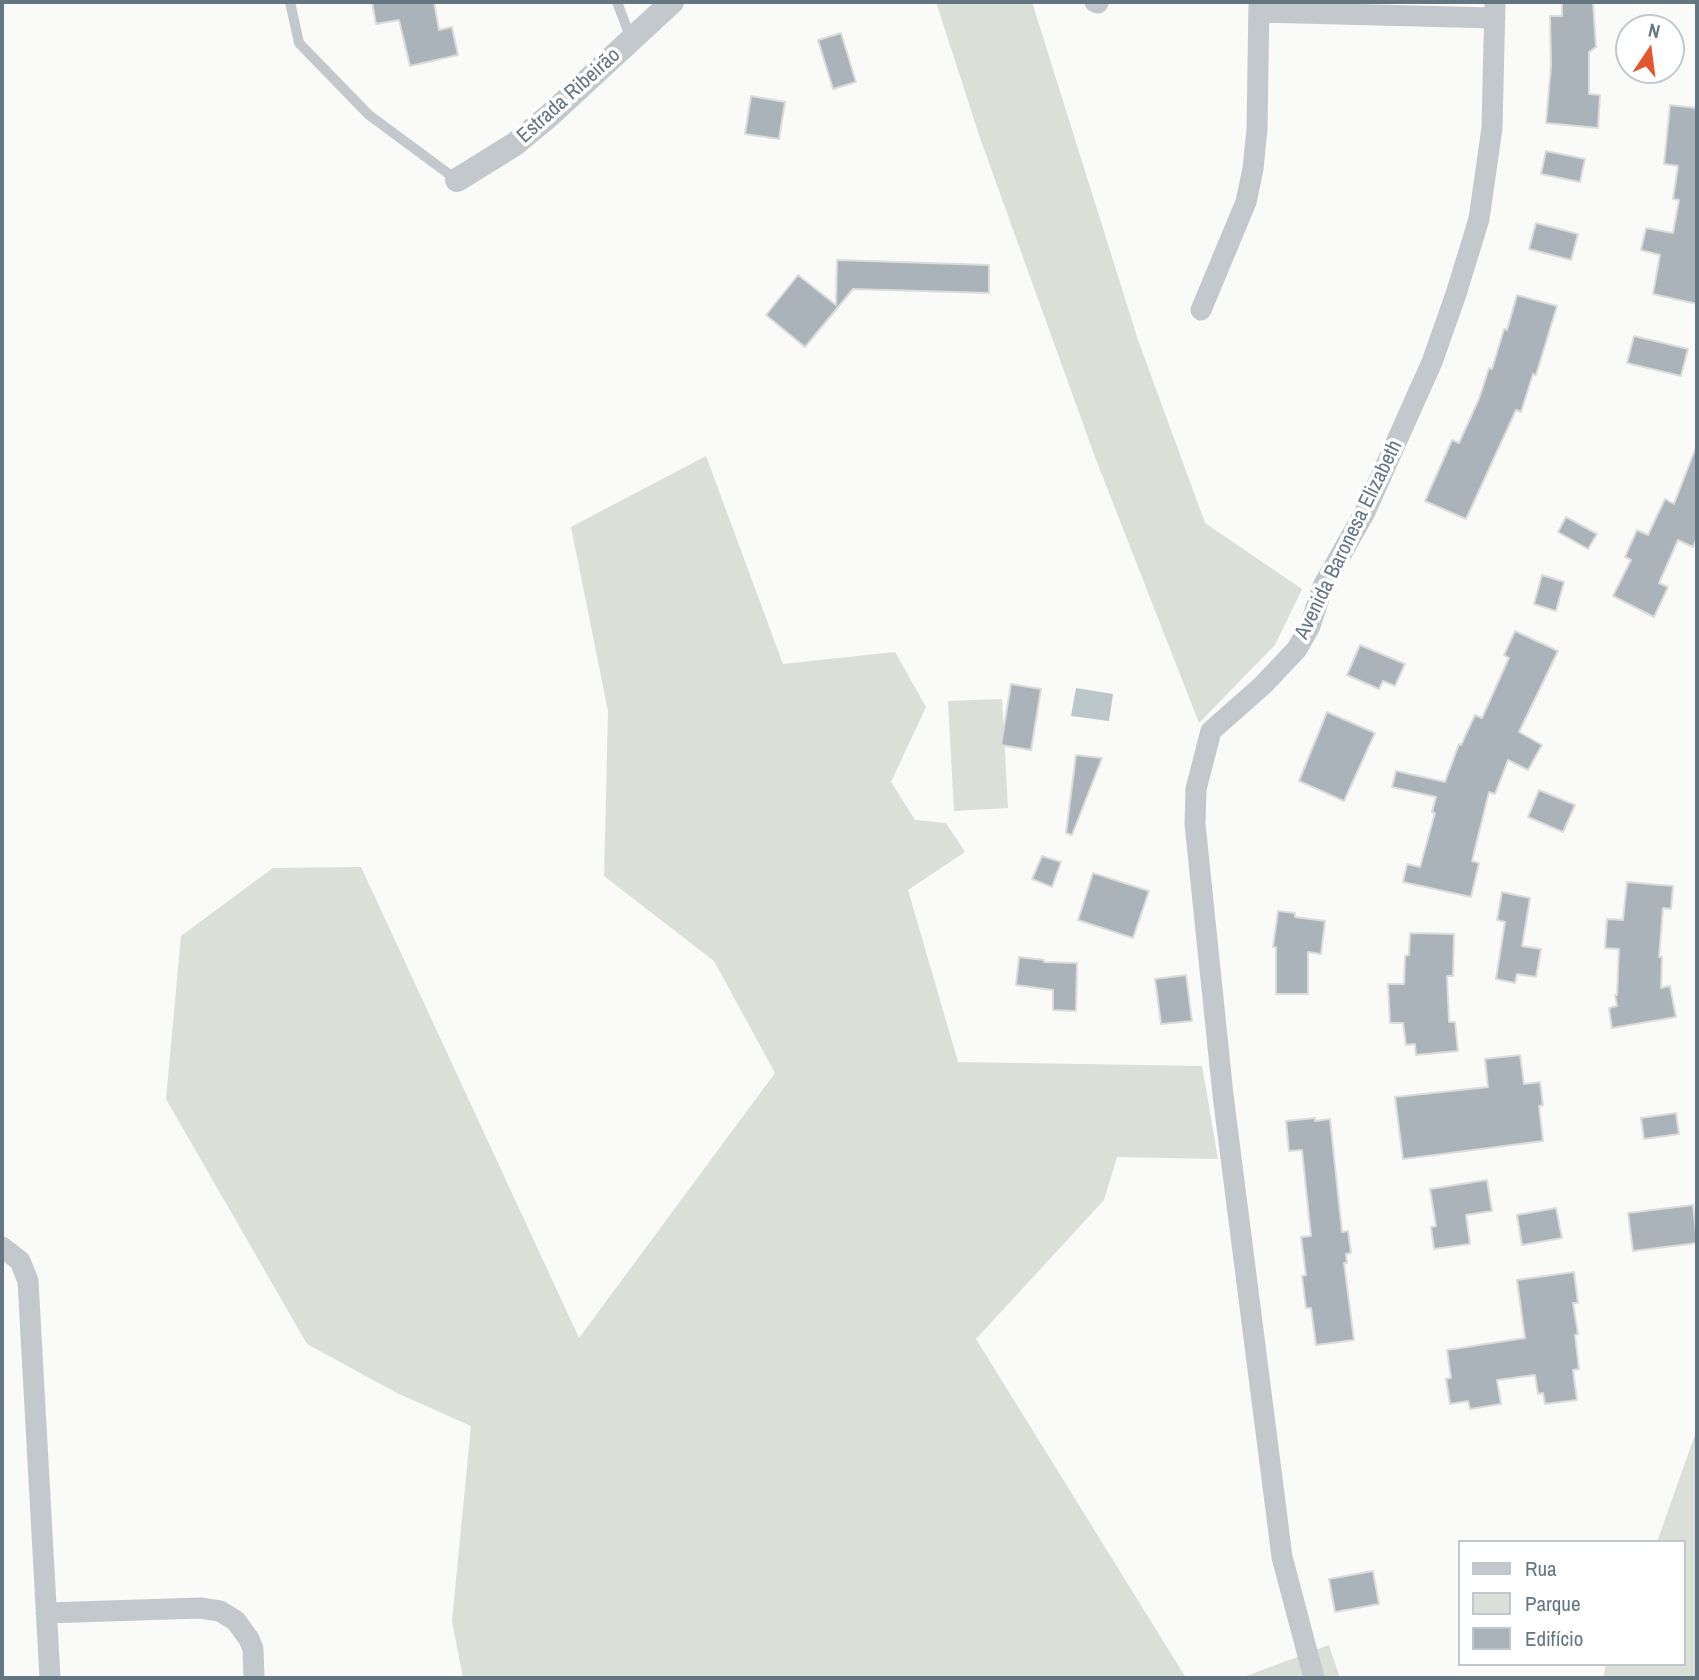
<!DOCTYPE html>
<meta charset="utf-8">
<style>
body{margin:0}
#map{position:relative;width:1699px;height:1680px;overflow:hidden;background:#fafaf8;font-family:"Archivo Narrow",sans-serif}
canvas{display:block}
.frame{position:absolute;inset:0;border:4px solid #657683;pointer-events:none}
.legend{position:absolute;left:1458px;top:1540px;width:228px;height:126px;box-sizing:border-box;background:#fff;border:2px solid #c1c8cd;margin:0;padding:9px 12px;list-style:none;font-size:21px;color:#657683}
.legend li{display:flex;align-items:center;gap:14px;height:35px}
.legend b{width:35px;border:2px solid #c1c8cd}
.north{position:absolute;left:1615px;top:14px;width:70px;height:70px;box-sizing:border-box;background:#fff;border:2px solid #c1c8cd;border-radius:50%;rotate:13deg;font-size:19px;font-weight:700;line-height:28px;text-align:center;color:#657683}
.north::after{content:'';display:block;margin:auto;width:24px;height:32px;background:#e4572e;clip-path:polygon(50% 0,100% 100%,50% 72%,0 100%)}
</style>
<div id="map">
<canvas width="1699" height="1680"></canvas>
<div class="frame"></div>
<ul class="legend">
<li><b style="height:9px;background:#c3c8cc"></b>Rua</li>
<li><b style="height:19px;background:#dadfd7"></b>Parque</li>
<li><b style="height:19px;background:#aab3b9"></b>Edifício</li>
</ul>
<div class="north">N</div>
</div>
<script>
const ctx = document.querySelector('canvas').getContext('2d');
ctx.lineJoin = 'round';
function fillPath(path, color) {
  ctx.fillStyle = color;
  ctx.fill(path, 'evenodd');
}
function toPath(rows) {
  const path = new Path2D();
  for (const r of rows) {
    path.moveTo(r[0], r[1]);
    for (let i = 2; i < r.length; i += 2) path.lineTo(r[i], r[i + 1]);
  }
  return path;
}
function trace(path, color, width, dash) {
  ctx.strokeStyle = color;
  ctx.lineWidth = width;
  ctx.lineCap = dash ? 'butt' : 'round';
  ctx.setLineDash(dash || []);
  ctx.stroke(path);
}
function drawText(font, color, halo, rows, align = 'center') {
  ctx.font = font + ' "Archivo Narrow",sans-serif';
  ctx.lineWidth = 7;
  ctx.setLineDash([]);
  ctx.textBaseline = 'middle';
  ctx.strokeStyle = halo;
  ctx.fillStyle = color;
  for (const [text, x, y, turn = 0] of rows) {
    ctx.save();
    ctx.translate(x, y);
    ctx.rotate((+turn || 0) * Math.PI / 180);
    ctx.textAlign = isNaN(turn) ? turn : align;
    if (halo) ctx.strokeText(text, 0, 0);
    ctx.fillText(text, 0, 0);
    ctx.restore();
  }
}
const green = toPath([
 [936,2,1032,2,1138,340,1205,523,1302,589,1275,645,1199,723,1095,457,980,138],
 [706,456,783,664,895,652,926,707,891,782,915,820,946,823,965,852,908,890,958,1062,1202,1066,1218,1159,1117,1157,1104,1200,976,1339,1186,1678,463,1678,452,1621,471,1426,397,1393,307,1344,166,1099,181,936,273,868,361,867,579,1338,775,1073,714,961,604,876,608,711,571,527],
 [1002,699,1008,808,954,811,948,701],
 [1697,1429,1697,1678,1603,1678,1606,1664,1683,1664,1683,1542,1657,1542],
 [1329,1645,1340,1678,1241,1678]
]);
const water = toPath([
 [1076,688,1113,694,1109,721,1071,716]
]);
const building = toPath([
 [372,2,434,2,439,30,452,27,458,55,410,66,399,20,376,24,372,2],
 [1562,2,1593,2,1596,47,1589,52,1589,94,1600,95,1598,128,1546,123,1551,66,1550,16,1562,16,1562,2],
 [841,33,856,82,833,89,818,40,841,33],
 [751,96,785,102,779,139,745,134,751,96],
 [1670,105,1697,108,1697,304,1653,294,1660,255,1641,250,1646,228,1673,233,1679,200,1673,199,1678,166,1664,164,1670,105],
 [1546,151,1585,159,1580,182,1541,174,1546,151],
 [1536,223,1578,234,1571,260,1529,249,1536,223],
 [837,260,989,265,989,293,853,289,805,347,766,315,798,275,836,305,837,260],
 [1517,295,1557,306,1536,375,1533,374,1521,412,1516,410,1466,519,1425,501,1452,440,1459,443,1479,399,1489,368,1492,369,1504,329,1507,330,1517,295],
 [1634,336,1688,349,1681,376,1627,363,1634,336],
 [1696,447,1697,537,1693,547,1678,540,1659,583,1668,587,1654,617,1613,596,1631,560,1625,557,1637,530,1648,535,1665,499,1674,504,1696,447],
 [1566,517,1597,534,1588,549,1558,532,1566,517],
 [1542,575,1564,582,1556,611,1534,604,1542,575],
 [1515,631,1558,651,1519,732,1542,745,1528,770,1508,760,1495,794,1489,792,1472,861,1479,863,1471,897,1403,882,1407,864,1420,867,1435,813,1432,812,1436,797,1392,787,1396,771,1445,782,1459,744,1461,745,1475,715,1482,718,1509,658,1504,655,1515,631],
 [1360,645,1405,664,1395,686,1383,681,1379,689,1347,675,1360,645],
 [1011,684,1041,689,1031,750,1001,745,1011,684],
 [1327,712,1375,733,1344,801,1299,781,1327,712],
 [1076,755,1102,758,1072,835,1066,833,1076,755],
 [1539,790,1575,805,1563,832,1528,817,1539,790],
 [1042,856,1061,862,1052,887,1032,879,1042,856],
 [1093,873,1149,891,1133,938,1078,920,1093,873],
 [1627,882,1673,886,1671,909,1663,908,1659,957,1662,957,1661,988,1670,986,1676,1017,1612,1028,1609,1008,1617,1006,1615,995,1617,995,1619,949,1605,948,1607,919,1623,920,1627,882],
 [1502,892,1530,898,1522,946,1541,949,1536,977,1517,974,1515,983,1496,979,1505,922,1497,920,1502,892],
 [1278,911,1295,913,1295,917,1325,921,1321,954,1308,952,1308,994,1276,994,1276,947,1273,947,1278,911],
 [1410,933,1454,934,1453,976,1447,976,1449,1022,1455,1022,1458,1051,1416,1055,1415,1044,1406,1045,1403,1023,1390,1023,1388,984,1404,984,1405,956,1409,955,1410,933],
 [1019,957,1044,960,1044,962,1077,963,1076,1011,1053,1010,1053,990,1016,985,1019,957],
 [1186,975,1192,1021,1161,1024,1155,979,1186,975],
 [1520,1055,1524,1084,1540,1082,1543,1105,1539,1106,1543,1141,1403,1159,1395,1097,1488,1087,1485,1059,1520,1055],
 [1676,1113,1679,1134,1644,1139,1641,1118,1676,1113],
 [1315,1118,1315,1121,1330,1119,1342,1232,1348,1231,1351,1253,1346,1254,1347,1263,1344,1263,1354,1340,1316,1345,1311,1308,1306,1308,1302,1276,1306,1275,1301,1237,1311,1236,1302,1150,1289,1151,1286,1121,1315,1118],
 [1487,1180,1492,1211,1466,1215,1470,1244,1434,1249,1431,1227,1436,1226,1430,1189,1487,1180],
 [1693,1205,1697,1243,1633,1251,1628,1213,1693,1205],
 [1556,1208,1562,1238,1522,1245,1517,1215,1556,1208],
 [1574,1272,1578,1303,1573,1303,1578,1334,1575,1335,1579,1369,1573,1370,1577,1400,1545,1404,1543,1393,1538,1394,1535,1375,1497,1380,1501,1404,1470,1409,1468,1401,1450,1404,1446,1379,1451,1378,1447,1350,1525,1338,1517,1280,1574,1272],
 [1373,1571,1379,1604,1335,1612,1329,1579,1373,1571]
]);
const service = toPath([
 [290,2,299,43,369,115,457,180],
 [617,2,631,39]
]);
const minor = toPath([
 [1095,2,1098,3],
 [1259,12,1495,18],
 [1201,310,1246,202,1253,169,1257,129,1259,2],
 [2,1247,20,1261,28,1281,50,1678],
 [46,1613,200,1608,220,1611,236,1621,249,1639,253,1649,254,1678],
 [1314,1678,1282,1557,1223,1095,1195,824,1196,789,1211,731,1263,685,1297,649,1310,626,1323,586,1365,512,1432,362,1456,294,1479,219,1492,128,1495,2]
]);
const tertiary = toPath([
 [457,180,515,144,550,115,672,2]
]);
const streetNames = [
 ["Estrada Ribeirão",569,96,-42],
 ["Avenida Baronesa Elizabeth",1349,540,-64]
];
fillPath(green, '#dadfd7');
fillPath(water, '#bbc7cb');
fillPath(building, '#aab3b9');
trace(building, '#dcdcda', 2);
trace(service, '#c3c8cc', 10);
trace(minor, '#c3c8cc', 21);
trace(tertiary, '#c3c8cc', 24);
drawText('21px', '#657683', '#fff', streetNames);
</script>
